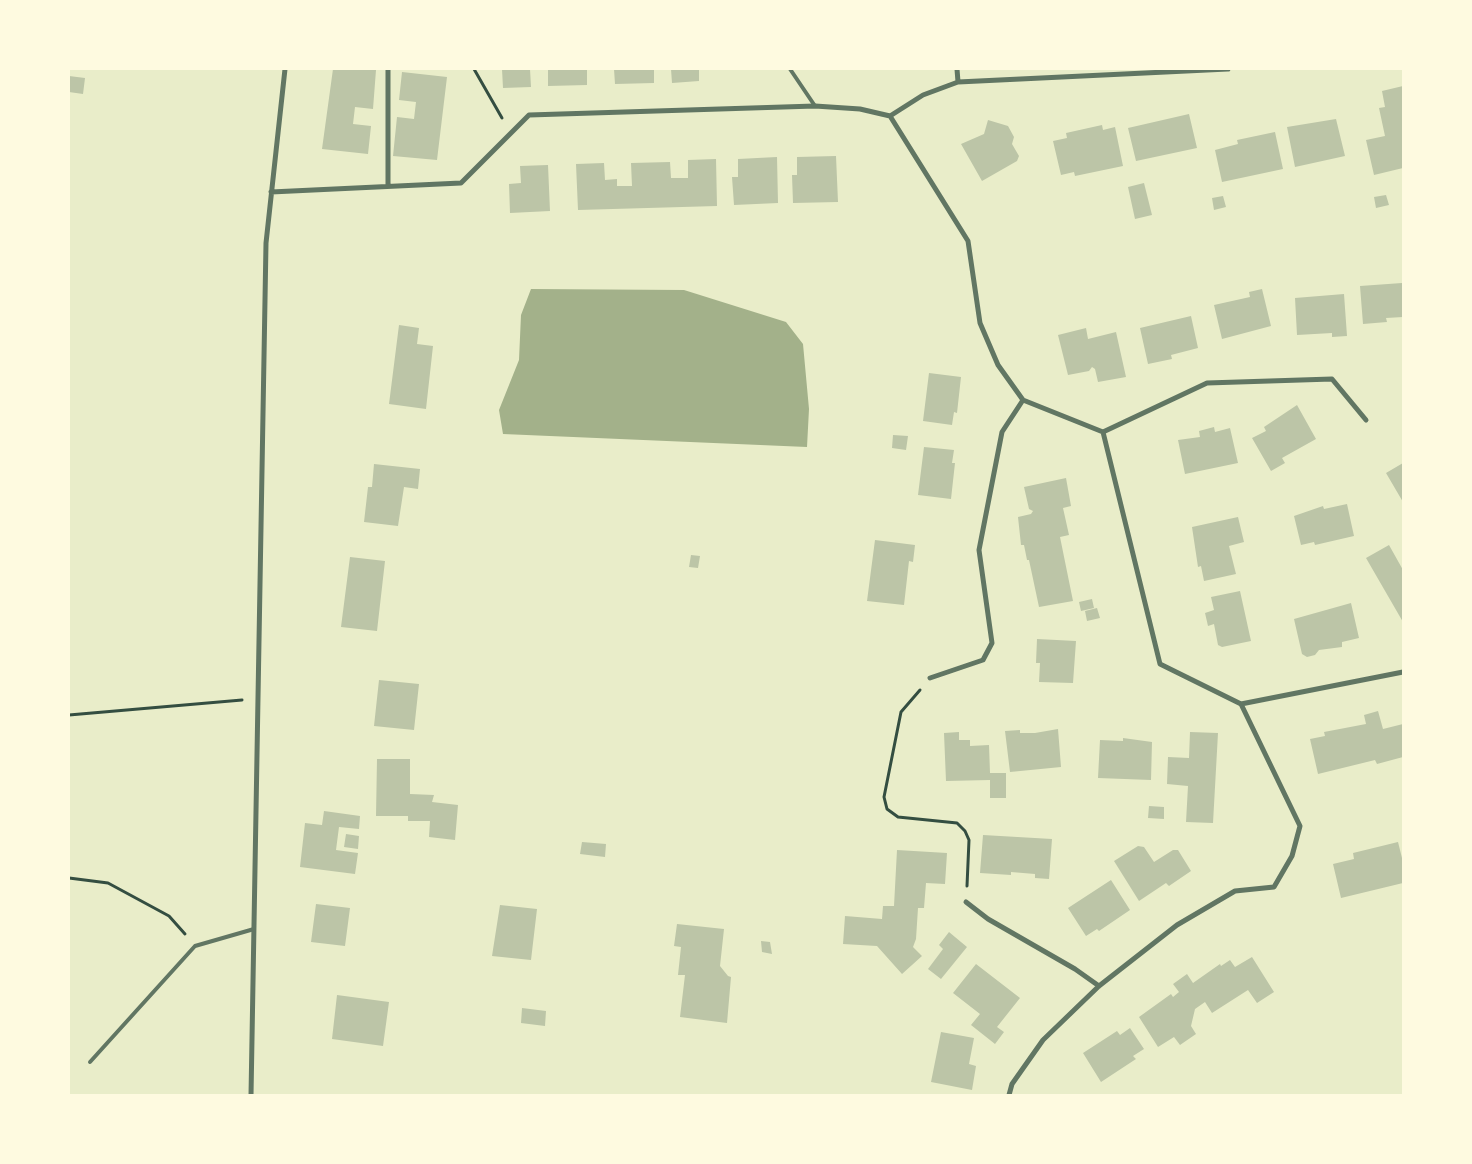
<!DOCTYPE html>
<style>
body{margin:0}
#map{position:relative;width:1472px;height:1164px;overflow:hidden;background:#e9edc9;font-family:"IBM Plex Sans",sans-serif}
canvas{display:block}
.frame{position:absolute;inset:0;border:70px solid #fefae0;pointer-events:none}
</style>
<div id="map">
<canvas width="1472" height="1164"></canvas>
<div class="frame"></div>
</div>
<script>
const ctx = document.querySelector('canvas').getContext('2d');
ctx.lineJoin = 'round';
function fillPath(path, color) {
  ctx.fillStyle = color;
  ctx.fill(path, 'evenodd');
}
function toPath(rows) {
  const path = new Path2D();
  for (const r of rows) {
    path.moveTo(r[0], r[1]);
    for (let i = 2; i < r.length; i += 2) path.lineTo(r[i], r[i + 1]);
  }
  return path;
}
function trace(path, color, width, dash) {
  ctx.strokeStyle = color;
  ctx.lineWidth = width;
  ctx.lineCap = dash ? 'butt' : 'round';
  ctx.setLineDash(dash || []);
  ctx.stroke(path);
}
const water = toPath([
 [531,289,684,290,786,322,803,344,809,409,807,447,503,434,499,410,519,360,521,315]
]);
const building = toPath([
 [333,69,376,70,373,109,355,107,353,124,371,126,368,154,322,149],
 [502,69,530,69,531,87,503,88],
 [548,69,587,69,587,85,548,86],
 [614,69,654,69,654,83,615,84],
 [671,69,699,69,699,81,672,83],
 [402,72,447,77,437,160,393,156,397,117,414,119,416,102,399,100],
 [69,76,85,78,83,94,69,92],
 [1403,86,1403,168,1374,175,1366,140,1385,136,1379,108,1385,107,1382,91],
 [1189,114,1197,148,1136,161,1128,128],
 [1336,119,1345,156,1295,167,1287,127],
 [988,120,1008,126,1014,137,1012,144,1019,156,1017,161,982,181,961,144,984,134],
 [1102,125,1103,130,1115,127,1123,166,1075,176,1074,172,1061,175,1053,141,1067,138,1066,133],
 [1275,132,1283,169,1222,182,1215,150,1238,144,1237,140],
 [836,156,838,202,793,203,792,175,797,175,797,157],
 [777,157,778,203,734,205,732,177,738,177,738,159],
 [716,159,717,206,578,210,576,164,604,163,605,180,617,179,617,186,632,186,631,163,670,162,671,178,688,178,688,160],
 [548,165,550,211,510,213,509,184,521,183,520,166],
 [1144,183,1152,215,1135,219,1128,187],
 [1386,195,1389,205,1376,208,1374,197],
 [1223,196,1226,207,1214,210,1212,198],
 [1402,283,1403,317,1386,318,1387,322,1363,324,1360,286],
 [1262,289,1271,326,1222,339,1214,305,1250,297,1249,292],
 [1344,294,1347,336,1332,337,1332,333,1297,335,1295,298],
 [1191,316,1198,348,1171,355,1172,359,1148,364,1140,328],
 [399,325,419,328,417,344,433,346,426,409,389,404],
 [1086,328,1088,339,1116,332,1126,377,1098,382,1095,369,1092,367,1089,371,1068,375,1058,335],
 [929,373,961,377,957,413,954,412,952,425,923,421],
 [1297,405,1316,439,1282,458,1285,463,1271,471,1252,438,1266,431,1264,427],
 [1214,427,1215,432,1230,428,1238,463,1185,474,1178,440,1200,437,1199,431],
 [893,435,908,436,906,450,892,448],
 [924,447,954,450,952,463,955,463,951,499,918,495],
 [1403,463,1403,502,1386,473],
 [374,464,420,469,418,489,404,487,398,526,364,522,368,487,372,487],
 [1066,478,1071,506,1063,508,1069,535,1060,537,1073,601,1039,607,1029,560,1027,560,1024,545,1021,545,1018,517,1031,514,1033,511,1029,509,1024,487],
 [1347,504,1354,536,1315,545,1314,542,1301,545,1294,516,1323,506,1324,509],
 [1238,517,1244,542,1229,546,1236,574,1204,581,1201,566,1198,567,1192,527],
 [875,540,915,545,913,562,909,561,904,605,867,601],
 [1389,545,1403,570,1403,622,1366,558],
 [691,555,700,556,698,568,689,567],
 [350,557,385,561,377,631,341,627],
 [1240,591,1251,641,1222,647,1218,645,1214,624,1208,626,1205,613,1214,610,1211,597],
 [1092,599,1094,608,1081,611,1079,602],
 [1351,603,1359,638,1342,642,1342,647,1319,650,1315,655,1307,657,1302,654,1294,619],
 [1097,608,1100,618,1087,621,1085,611],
 [1037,639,1076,641,1073,683,1039,682,1040,663,1036,663],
 [379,680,419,684,414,730,374,726],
 [1378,711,1383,729,1403,724,1403,757,1377,764,1375,760,1318,774,1310,739,1325,736,1324,732,1366,724,1364,715],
 [1058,729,1061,767,1010,772,1005,731,1020,730,1020,733,1035,733],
 [959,732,959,740,970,740,970,746,989,745,990,773,1006,773,1006,798,990,798,990,780,946,781,944,733],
 [1190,732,1218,733,1213,823,1186,822,1188,786,1167,784,1168,757,1189,758],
 [1123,738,1152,742,1151,780,1098,778,1100,740,1123,741],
 [377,759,410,759,410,794,434,795,432,802,458,805,455,840,429,837,430,821,408,821,408,816,376,816],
 [1149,806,1164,807,1164,819,1148,818],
 [324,811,360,816,359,829,339,827,336,850,358,853,355,874,300,867,305,823,322,825],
 [346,834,359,836,358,849,344,847],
 [983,835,1052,839,1049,879,1035,878,1035,874,1011,872,1011,875,980,873],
 [582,842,606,844,605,857,580,854],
 [1398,842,1403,862,1403,883,1341,898,1333,864,1354,859,1353,853],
 [1138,846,1144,847,1154,862,1173,850,1178,850,1191,871,1169,886,1166,883,1139,901,1114,861],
 [897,850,947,853,945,884,926,883,924,908,918,908,916,939,913,947,922,956,902,974,877,946,843,944,845,916,882,919,883,906,894,906],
 [1111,880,1130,910,1099,931,1097,929,1086,936,1068,908],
 [316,904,350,908,345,946,311,942],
 [500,905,537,909,531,960,492,956],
 [677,924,724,929,720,966,728,976,731,977,727,1023,680,1017,685,975,678,975,681,947,674,946],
 [949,932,967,947,941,979,928,969,943,949,939,945],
 [761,941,770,942,772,954,762,952],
 [1252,957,1274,992,1257,1003,1248,990,1212,1013,1205,1002,1195,1009,1191,1026,1196,1034,1180,1045,1174,1037,1158,1047,1139,1017,1171,994,1173,997,1179,992,1173,984,1187,974,1193,983,1220,964,1221,966,1230,960,1235,967],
 [976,964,1020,998,997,1027,1004,1032,995,1044,971,1025,980,1014,953,993],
 [337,995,389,1002,383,1046,332,1039],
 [522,1008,546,1011,545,1026,521,1023],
 [1130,1028,1144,1049,1133,1056,1136,1059,1101,1082,1083,1053,1117,1031,1120,1035],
 [941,1032,974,1038,969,1064,976,1066,972,1090,931,1082]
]);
const path = toPath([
 [474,69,502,118],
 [920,690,901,712,884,797,887,809,898,817,957,823,965,831,969,840,967,886],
 [69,715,242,700],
 [69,878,108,883,169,916,185,934]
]);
const service = toPath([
 [790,69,815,106],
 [90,1062,195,946,254,929]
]);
const minor = toPath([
 [957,69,958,82],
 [890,116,923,95,958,82,1228,69],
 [388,186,388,69],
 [271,192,461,183,529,115,815,106,860,109,890,116,968,241,980,323,998,365,1023,400,1103,432,1207,383,1332,379,1366,420],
 [1103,432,1160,664,1241,704,1403,672],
 [930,678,983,660,992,643,979,550,1002,432,1023,400],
 [966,902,988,919,1075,969,1099,986],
 [251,1095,266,243,285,69],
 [1009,1095,1012,1084,1043,1040,1099,986,1177,925,1235,891,1274,887,1292,856,1300,826,1241,704]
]);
fillPath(water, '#a3b18a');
fillPath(building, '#bcc5a7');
trace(path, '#344e41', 3);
trace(service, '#617663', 4);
trace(minor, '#617663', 5);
</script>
